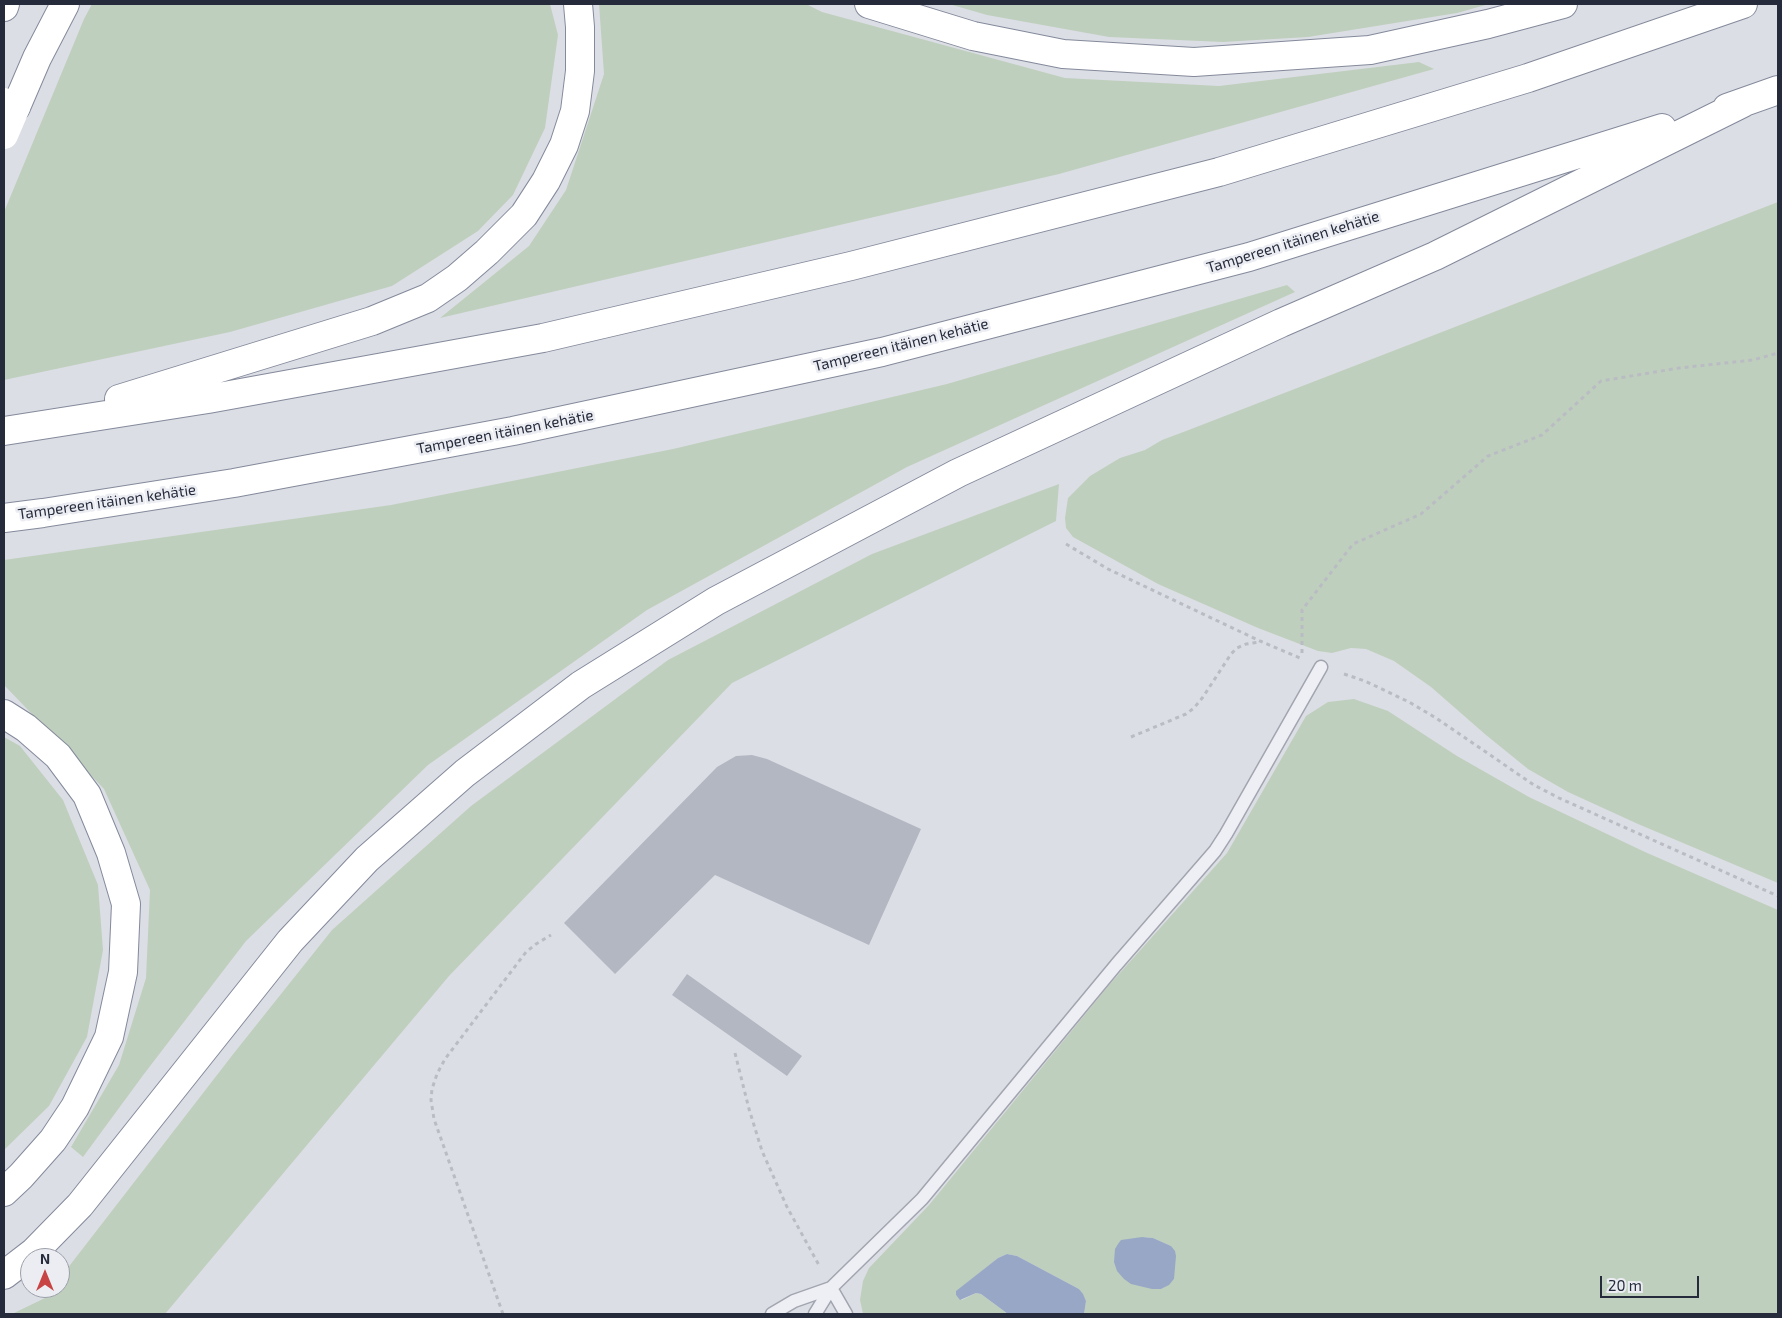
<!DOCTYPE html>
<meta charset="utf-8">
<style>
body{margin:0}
#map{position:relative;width:1782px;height:1318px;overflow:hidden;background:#dcdee5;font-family:"Exo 2",sans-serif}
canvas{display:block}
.frame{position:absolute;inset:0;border:5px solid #262b3b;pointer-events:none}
.north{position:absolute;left:20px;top:1248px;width:50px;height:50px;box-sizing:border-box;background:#ebedf3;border:1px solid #9c9fa9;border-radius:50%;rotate:0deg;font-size:14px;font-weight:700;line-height:20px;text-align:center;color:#262b3b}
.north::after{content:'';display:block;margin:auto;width:18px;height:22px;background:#c84444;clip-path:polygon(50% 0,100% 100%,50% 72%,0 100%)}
.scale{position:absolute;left:1600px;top:1276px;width:99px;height:22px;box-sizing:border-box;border:2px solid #262b3b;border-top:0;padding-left:6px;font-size:15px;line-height:18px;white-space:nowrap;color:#262b3b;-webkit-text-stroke:4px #ebedf3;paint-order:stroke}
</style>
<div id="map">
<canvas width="1782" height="1318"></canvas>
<div class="frame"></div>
<div class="north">N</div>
<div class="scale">20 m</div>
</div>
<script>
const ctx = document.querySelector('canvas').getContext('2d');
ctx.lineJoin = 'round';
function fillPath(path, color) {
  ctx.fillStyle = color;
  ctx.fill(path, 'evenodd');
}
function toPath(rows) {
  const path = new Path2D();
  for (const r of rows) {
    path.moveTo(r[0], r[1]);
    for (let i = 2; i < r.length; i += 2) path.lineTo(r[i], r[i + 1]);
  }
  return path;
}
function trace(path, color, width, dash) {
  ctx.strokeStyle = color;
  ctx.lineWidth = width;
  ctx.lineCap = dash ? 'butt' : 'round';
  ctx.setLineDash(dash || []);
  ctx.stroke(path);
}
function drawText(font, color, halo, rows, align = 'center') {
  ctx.font = font + ' "Exo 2",sans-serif';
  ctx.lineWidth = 5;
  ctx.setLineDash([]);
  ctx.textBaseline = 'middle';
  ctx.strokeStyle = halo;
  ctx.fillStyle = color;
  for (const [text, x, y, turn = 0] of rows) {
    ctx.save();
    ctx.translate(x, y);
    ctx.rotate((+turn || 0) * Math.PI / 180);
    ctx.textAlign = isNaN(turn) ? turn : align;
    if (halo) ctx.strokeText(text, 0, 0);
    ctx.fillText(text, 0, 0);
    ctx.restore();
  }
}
const green = toPath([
 [92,4,550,4,558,35,545,128,513,195,478,231,392,286,230,332,4,380,4,212,84,19],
 [599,4,806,4,822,12,1065,78,1219,86,1419,62,1434,69,1059,174,440,318,529,246,566,190,604,74],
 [949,4,1489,4,1457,13,1308,37,1223,42,1109,37,987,15],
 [1778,202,1778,883,1638,824,1568,792,1528,769,1486,735,1431,687,1394,661,1366,649,1351,648,1332,653,1318,651,1258,628,1158,584,1073,537,1066,528,1065,518,1068,498,1090,476,1120,458,1145,450,1162,440,1186,431],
 [1287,285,1295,292,907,467,647,610,428,765,246,941,144,1074,83,1157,71,1147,119,1065,146,978,150,890,104,789,4,685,4,560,391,505,673,449,947,384],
 [1059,484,1056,521,732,683,449,976,165,1314,12,1314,45,1298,52,1288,60,1288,60,1278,234,1053,332,930,471,806,668,660,872,554],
 [1354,699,1388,711,1457,756,1529,797,1645,852,1778,910,1778,1314,1084,1314,1086,1301,1079,1289,1017,1256,1007,1254,998,1258,957,1291,956,1295,962,1300,976,1293,981,1294,1008,1314,863,1314,860,1300,863,1281,869,1268,929,1205,1110,984,1227,853,1306,716,1328,702],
 [1142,1237,1153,1238,1171,1246,1174,1279,1168,1285,1161,1289,1152,1289],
 [4,737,20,746,63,800,98,885,103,950,87,1037,49,1106,4,1150]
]);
const water = toPath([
 [1142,1237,1153,1238,1171,1246,1175,1251,1176,1256,1174,1279,1169,1285,1161,1289,1152,1289,1131,1284,1124,1279,1117,1271,1114,1262,1115,1249,1118,1244,1121,1240],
 [1007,1254,1017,1256,1079,1289,1083,1294,1086,1301,1084,1314,1008,1314,981,1294,976,1293,960,1300,956,1295,956,1291,998,1258]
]);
const building = toPath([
 [752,755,767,759,921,829,869,945,715,875,615,974,564,923,717,767,736,756],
 [687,974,802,1056,787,1076,672,995]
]);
const path = toPath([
 [1066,544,1108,569,1260,641,1300,658],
 [1302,653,1302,610,1353,544,1421,514,1488,456,1542,435,1601,381,1679,368,1753,360,1778,353],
 [1344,674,1365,681,1409,702,1436,718,1534,785,1559,798,1778,896],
 [1131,737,1186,714,1194,708,1203,697,1231,654,1237,648,1246,644,1260,642],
 [735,1053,749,1109,762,1151,787,1207,820,1267],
 [503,1314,434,1119,431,1100,432,1089,437,1074,445,1059,526,952,536,944,551,935]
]);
const lane = toPath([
 [831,1288,846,1314],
 [772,1314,794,1301,831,1288],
 [815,1314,831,1288,922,1199,1116,965,1215,851,1226,834,1321,667]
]);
const secondary = toPath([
 [4,102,16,107,4,135]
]);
const highway = toPath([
 [869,4,973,36,1063,54,1194,62,1370,50,1488,24,1563,4],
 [4,7,5,4],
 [16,107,37,58,65,4],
 [1727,108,1778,90],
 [119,399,372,321,428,298,457,278,487,252,524,215,546,181,564,145,575,111,580,71,580,27,578,4],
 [4,431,208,399,543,338,851,266,1219,172,1528,78,1743,4],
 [4,518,43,513,234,483,513,431,882,352,1249,257,1662,128],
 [4,714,26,728,58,756,87,795,111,853,126,904,123,972,109,1037,75,1107,53,1140,21,1176,4,1192],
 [4,1275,34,1252,80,1205,290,941,367,859,465,773,581,685,716,601,958,473,1281,323,1435,256,1743,103]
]);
const streetNames = [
 ["Tampereen itäinen kehätie",1293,242,-17],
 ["Tampereen itäinen kehätie",901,345,-14],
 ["Tampereen itäinen kehätie",505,432,-11],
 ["Tampereen itäinen kehätie",107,502,-8]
];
fillPath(green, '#bfcfbd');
fillPath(water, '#98a7c5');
fillPath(building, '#b3b7c2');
trace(lane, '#a2a5af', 15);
trace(highway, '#848a9b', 30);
trace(path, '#babcc4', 3, [4, 4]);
trace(lane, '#eeeff4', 12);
trace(secondary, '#fff', 28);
trace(highway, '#fff', 28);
drawText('15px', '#262b3b', '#ebedf3', streetNames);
</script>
